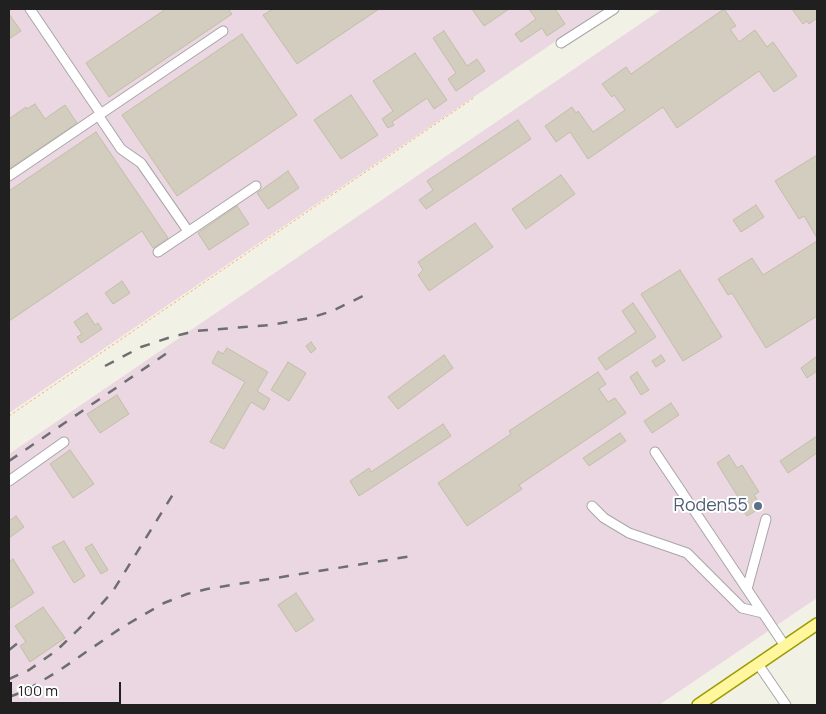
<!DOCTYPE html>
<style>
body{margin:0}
#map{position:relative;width:826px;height:714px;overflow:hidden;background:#f1f1e6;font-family:Manrope,sans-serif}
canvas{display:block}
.frame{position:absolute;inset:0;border:10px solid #202020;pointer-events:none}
.scale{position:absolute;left:10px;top:682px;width:111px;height:22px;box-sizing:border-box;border:2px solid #202020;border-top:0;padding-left:6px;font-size:15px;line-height:18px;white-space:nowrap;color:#202020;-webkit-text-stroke:4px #fff;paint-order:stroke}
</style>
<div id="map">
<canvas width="826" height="714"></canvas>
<div class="frame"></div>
<div class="scale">100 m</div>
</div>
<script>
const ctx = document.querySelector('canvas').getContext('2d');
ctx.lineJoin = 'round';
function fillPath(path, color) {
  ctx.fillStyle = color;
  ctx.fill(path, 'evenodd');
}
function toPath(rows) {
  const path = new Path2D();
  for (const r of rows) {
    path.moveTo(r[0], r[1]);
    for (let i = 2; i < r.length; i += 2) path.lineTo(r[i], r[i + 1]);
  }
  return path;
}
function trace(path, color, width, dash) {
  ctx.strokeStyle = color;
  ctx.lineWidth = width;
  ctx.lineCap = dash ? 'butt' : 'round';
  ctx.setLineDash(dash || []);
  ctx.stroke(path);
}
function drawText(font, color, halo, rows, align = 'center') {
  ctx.font = font + ' Manrope,sans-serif';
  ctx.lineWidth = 4;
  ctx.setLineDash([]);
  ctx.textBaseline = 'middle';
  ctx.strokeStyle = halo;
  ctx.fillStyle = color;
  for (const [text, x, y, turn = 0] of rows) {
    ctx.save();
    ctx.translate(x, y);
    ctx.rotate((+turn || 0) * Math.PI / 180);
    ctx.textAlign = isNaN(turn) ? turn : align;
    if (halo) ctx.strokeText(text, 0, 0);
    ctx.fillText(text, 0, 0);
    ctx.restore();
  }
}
const industrial = toPath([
 [9,9,603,9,9,413],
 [662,9,817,9,817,598,659,705,9,705,9,454]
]);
const building = toPath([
 [166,9,228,9,232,14,109,97,86,63,166,9],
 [273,9,379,9,297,64,263,15,273,9],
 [472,9,509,9,484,26,472,9],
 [529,9,555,9,565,24,547,36,542,28,521,42,515,34,536,19,529,9],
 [724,9,736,26,730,29,739,42,755,30,767,47,773,42,797,76,774,92,759,71,677,128,663,107,588,159,570,132,556,142,545,126,572,107,576,113,578,111,593,132,625,110,614,95,612,97,602,84,626,67,631,74,724,9],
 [792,9,817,9,817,18,809,24,807,21,803,24,792,9],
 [9,14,21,31,9,39,9,14],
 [444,31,467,66,477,59,485,71,456,91,448,79,456,73,433,38,444,31],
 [242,34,297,115,177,196,122,115,242,34],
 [415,53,447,100,434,109,427,98,392,122,394,125,388,128,382,119,393,111,373,81,415,53],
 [351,95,378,135,341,159,314,120,351,95],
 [35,104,45,119,65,105,77,123,9,169,9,119,26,107,27,109,35,104],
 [518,120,531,139,426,209,419,200,433,190,427,181,518,120],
 [96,132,168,238,153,248,142,231,9,321,9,191,96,132],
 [817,155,817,238,804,216,799,219,775,181,817,155],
 [288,171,299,188,268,209,257,193,288,171],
 [561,175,575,194,526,229,512,209,561,175],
 [756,205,764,217,741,232,733,220,756,205],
 [237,206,249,224,209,250,198,233,237,206],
 [475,223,493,247,429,291,418,275,423,270,418,262,475,223],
 [817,241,817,316,766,348,732,293,728,295,718,279,752,258,763,275,817,241],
 [680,270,722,337,683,361,641,294,680,270],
 [122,281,130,293,113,304,105,293,122,281],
 [633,303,656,337,606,370,598,358,636,332,622,311,633,303],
 [87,313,95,325,98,323,102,329,81,343,77,337,82,334,74,322,87,313],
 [311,342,316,349,311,353,306,346,311,342],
 [227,348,268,372,257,391,270,399,264,410,251,402,224,449,210,442,245,382,212,363,218,351,223,354,227,348],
 [444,355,453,368,398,409,388,397,444,355],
 [661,355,665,361,656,367,652,361,661,355],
 [817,356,817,371,807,378,801,368,817,356],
 [288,362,306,373,289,401,271,390,288,362],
 [598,372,606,384,599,389,608,402,615,398,626,413,519,485,522,489,467,526,438,483,511,434,509,431,598,372],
 [637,372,649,390,641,395,630,377,637,372],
 [117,395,129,414,100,433,87,414,117,395],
 [671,403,679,415,652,433,644,421,671,403],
 [443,424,451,436,359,496,350,481,369,468,371,472,443,424],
 [620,433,626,441,589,466,583,458,620,433],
 [817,436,817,453,788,473,780,461,817,436],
 [70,450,94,484,73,498,50,464,70,450],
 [729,455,737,468,742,465,759,492,754,495,762,507,747,516,744,512,746,510,717,463,729,455],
 [16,516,24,527,9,538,9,521,16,516],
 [64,541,85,576,74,583,52,547,64,541],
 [92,544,108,570,101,574,85,548,92,544],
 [13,559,34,593,9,609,9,562,13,559],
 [296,593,314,620,296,632,278,605,296,593],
 [43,607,65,638,30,662,20,646,26,642,15,626,43,607]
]);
const path = toPath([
 [9,416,475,97]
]);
const minor = toPath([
 [30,9,101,114],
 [561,43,614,9],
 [98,115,121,149,141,163,188,231],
 [9,176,223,31],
 [158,252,256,186],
 [655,452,785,646],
 [9,481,64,442],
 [592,506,604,518,629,533,687,553,742,608,763,613],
 [747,589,766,519],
 [758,664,786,705]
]);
const major = toPath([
 [698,705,817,624]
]);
const rail = toPath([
 [105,366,141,347,168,338,195,331,271,325,310,318,332,311,363,296],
 [9,461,170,351],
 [9,650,18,643],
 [9,679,29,670,56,651,82,626,113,591,175,491],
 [9,697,25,691,60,670,121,628,164,603,187,594,207,589,412,556]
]);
const markers = [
 [758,506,5,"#5c6f8a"]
];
const serviceNames = [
 ["Roden55",748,506]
];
fillPath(industrial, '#ebd7e1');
fillPath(building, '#d2cdbe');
trace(building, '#c4bea7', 1);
trace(minor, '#a7a7a7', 11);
trace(major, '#9b9c00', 14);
trace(path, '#ffab69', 1, [2.5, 2.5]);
trace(minor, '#fff', 9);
trace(major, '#fff69d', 11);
trace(rail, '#6e6e6e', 2.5, [10, 10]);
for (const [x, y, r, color] of markers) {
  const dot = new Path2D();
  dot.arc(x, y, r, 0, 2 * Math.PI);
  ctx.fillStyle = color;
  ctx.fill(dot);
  trace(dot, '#fff', 2);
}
drawText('18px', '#4e5e75', '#fff', serviceNames, 'right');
</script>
